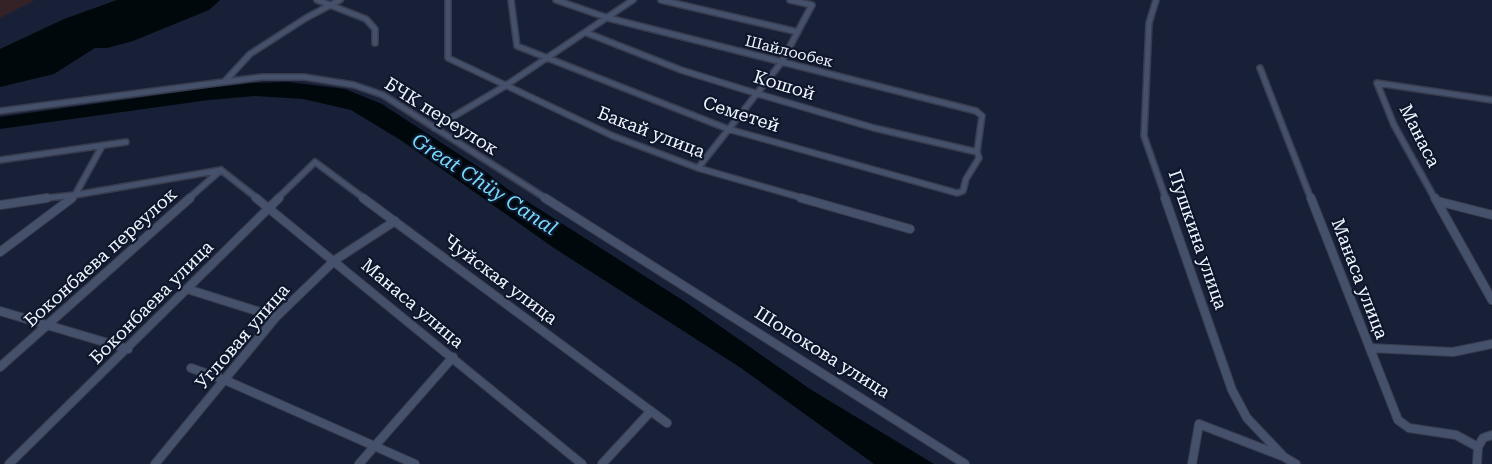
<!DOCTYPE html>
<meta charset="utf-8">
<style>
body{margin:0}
canvas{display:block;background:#172036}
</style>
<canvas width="1492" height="464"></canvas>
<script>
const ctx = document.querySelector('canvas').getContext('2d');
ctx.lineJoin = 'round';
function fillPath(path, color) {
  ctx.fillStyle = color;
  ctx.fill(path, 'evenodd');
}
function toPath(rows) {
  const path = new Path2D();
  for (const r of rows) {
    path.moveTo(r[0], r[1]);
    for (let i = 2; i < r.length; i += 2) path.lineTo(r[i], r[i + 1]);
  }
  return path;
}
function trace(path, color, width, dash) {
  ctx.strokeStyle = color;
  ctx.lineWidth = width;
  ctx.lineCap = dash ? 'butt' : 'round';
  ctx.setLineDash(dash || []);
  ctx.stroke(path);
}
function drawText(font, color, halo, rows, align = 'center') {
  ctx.font = font + ' "Roboto Serif",serif';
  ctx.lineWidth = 4.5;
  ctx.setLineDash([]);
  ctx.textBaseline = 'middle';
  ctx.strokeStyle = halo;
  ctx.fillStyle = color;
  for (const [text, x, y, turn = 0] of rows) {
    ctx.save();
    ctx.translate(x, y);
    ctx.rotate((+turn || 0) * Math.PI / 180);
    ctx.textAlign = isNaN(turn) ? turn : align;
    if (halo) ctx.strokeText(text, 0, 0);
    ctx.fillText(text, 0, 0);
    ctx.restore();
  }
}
const industrial = toPath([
 [0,0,35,0,0,18]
]);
const water = toPath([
 [117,0,220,0,209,10,133,41,107,48,95,48,54,74,0,87,0,49,64,19],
 [288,82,345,89,382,104,486,172,506,188,684,301,810,389,934,464,874,464,741,368,554,248,402,141,351,110,303,99,255,96,209,100,0,129,0,117,209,88,252,83]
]);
const minorFar1 = toPath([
 [317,0,366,19,375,29,375,43],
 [448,0,448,58,613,136,698,168,806,199],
 [511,0,517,46,728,129,957,193,963,191,966,179,979,158,977,152,982,116,976,111,608,18,556,0],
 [661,0,798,32],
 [1156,0,1149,23,1144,136,1166,199],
 [587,33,681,70,755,93,874,128,977,152],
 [1260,68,1311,199],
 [226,80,250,54,306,18,340,0],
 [1377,83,1394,125,1435,199],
 [1377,83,1492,100],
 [0,111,262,77,304,77,354,85,383,95,547,199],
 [434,128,505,86,633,0],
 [0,160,126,142],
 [698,168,781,63,812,5,790,0],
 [221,170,258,199],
 [75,195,221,170],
 [75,195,102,146],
 [37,199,75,195,70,199],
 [188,199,221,170],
 [277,199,315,162,365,199]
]);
const minor = toPath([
 [256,198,582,464],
 [363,198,667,423],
 [545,198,965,464],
 [801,198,910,229],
 [1165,198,1232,390,1247,418,1284,457,1296,464],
 [1311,198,1398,420,1409,428,1456,435,1478,447],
 [1435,198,1492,300],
 [1437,201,1492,215],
 [0,205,47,198],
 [0,252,72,198],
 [187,289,276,317],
 [0,311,128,349],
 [1370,348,1453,352,1492,344],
 [0,367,190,198],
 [191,368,225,380,415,464],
 [9,464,279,198],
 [155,464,276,317,335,260,395,221],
 [359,464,453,357],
 [602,464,651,411],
 [1192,464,1199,424,1282,456],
 [1477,464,1478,447,1483,438,1492,435]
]);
const farStreetnames = [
 ["Шайлообек",789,52,14]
];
const streetNames = [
 ["Кошой",784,86,17],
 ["Семетей",741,115,18],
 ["БЧК переулок",441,117,32],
 ["Бакай улица",651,133,21],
 ["Манаса",1419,136,63],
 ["Пушкина улица",1197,240,71],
 ["Боконбаева переулок",101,258,-42],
 ["Манаса улица",1359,279,69],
 ["Чуйская улица",500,280,37],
 ["Боконбаева улица",152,303,-45],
 ["Манаса улица",412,304,40],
 ["Угловая улица",243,337,-49],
 ["Шопокова улица",822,353,32]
];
const waterNames = [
 ["Great Chüy Canal",484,185,33]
];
fillPath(industrial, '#342227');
fillPath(water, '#01080c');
trace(minorFar1, '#383c4e', 8);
trace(minor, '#383c4e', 10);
trace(minorFar1, '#45506a', 5);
trace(minor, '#45506a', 8);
drawText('15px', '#f0f5fe', '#0e162c', farStreetnames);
drawText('18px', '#f0f5fe', '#0e162c', streetNames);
drawText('italic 20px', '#77daf9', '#0e162c', waterNames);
</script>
